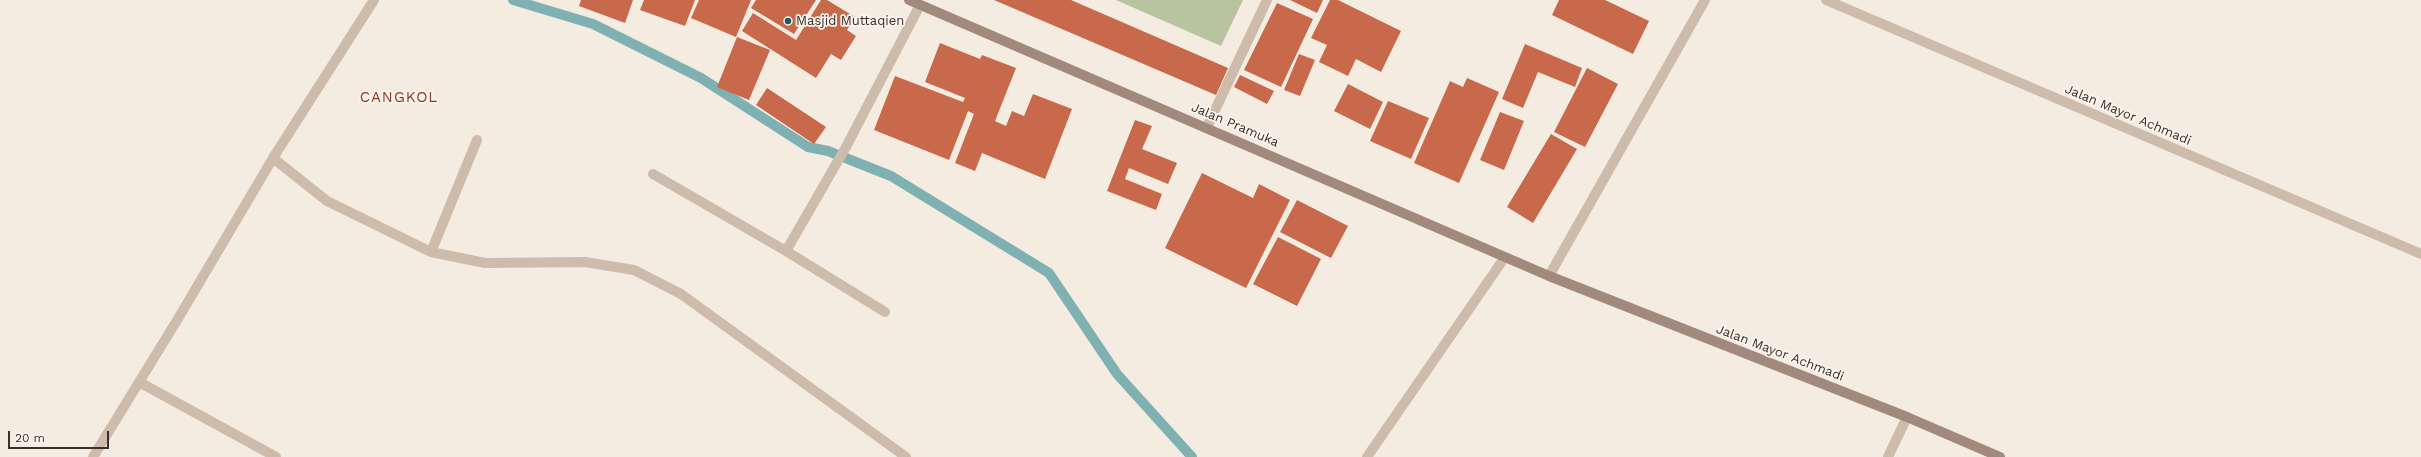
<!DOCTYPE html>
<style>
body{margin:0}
#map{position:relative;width:2421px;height:457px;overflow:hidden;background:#f4ebe1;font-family:"Work Sans",sans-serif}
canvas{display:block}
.scale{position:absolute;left:8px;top:431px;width:101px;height:18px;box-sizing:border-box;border:2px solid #3b302b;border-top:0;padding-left:5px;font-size:12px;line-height:14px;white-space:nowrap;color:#3b302b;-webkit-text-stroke:3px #fbf5ee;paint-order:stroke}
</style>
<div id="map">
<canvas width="2421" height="457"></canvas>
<div class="scale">20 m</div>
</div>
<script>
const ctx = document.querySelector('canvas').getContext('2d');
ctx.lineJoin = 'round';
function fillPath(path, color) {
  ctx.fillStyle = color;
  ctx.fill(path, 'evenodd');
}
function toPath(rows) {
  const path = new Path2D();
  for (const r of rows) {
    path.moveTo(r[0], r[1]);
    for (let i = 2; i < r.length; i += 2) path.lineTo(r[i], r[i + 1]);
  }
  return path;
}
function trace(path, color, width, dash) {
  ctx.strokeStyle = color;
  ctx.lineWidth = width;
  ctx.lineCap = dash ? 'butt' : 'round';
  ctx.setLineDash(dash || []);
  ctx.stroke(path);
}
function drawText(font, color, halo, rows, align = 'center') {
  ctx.font = font + ' "Work Sans",sans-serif';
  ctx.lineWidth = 3.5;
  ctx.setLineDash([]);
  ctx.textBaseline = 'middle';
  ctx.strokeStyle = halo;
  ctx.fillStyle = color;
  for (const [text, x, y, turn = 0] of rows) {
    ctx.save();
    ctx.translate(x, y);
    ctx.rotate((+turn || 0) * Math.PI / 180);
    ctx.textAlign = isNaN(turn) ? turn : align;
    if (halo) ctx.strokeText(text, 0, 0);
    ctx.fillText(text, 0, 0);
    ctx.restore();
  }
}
const green = toPath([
 [1116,0,1243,0,1221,46]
]);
const stream = toPath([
 [513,0,593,24,701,78,808,147,828,151,891,176,1049,273,1117,374,1192,457]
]);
const building = toPath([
 [581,0,633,0,625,23,579,6],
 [644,0,695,0,685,26,640,10],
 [699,0,751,0,736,37,691,18],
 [756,0,816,0,794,34,751,8],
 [821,0,827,0,855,17,847,30,856,36,841,60,831,54,816,78,742,31,753,13,796,40],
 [994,0,1071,0,1228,68,1216,95],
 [1290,0,1323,0,1317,13],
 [1330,0,1338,0,1401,31,1381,72,1356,59,1348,76,1319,62,1327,45,1311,38],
 [1559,0,1605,0,1649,21,1633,54,1552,15],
 [1277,3,1313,19,1281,87,1244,70],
 [737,37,770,50,749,100,717,87],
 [940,43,980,59,982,55,1016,68,995,121,1006,126,1012,111,1024,116,1033,94,1072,109,1045,179,982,153,975,171,955,163,974,114,968,111,949,160,874,130,895,76,963,102,965,98,925,82],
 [1525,44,1582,68,1575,87,1538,72,1523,108,1502,99],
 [1299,54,1315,60,1300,96,1284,90],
 [1587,68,1618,84,1585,147,1554,132],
 [1240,75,1274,91,1267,104,1234,87],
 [1467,78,1499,92,1459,183,1414,163,1450,81,1463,87],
 [1348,84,1383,102,1370,129,1334,111],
 [767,88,826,127,814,144,756,105],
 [1388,101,1429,118,1411,159,1370,141],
 [1500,112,1524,121,1504,170,1480,160],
 [1135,120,1152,126,1142,149,1177,163,1168,184,1129,168,1125,179,1162,194,1156,210,1107,191],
 [1551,134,1577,149,1533,223,1507,207],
 [1202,173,1253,198,1259,184,1290,200,1246,288,1165,248],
 [1297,200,1348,226,1331,258,1280,232],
 [1278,237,1321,259,1297,306,1253,284]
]);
const street = toPath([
 [1826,0,2421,254],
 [1207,127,1267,0],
 [273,158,327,201,431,252,485,263,585,262,634,270,681,294,906,457],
 [653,174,786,251,885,312],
 [786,251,846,147,920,5],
 [431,252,477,140],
 [1549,276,1705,0],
 [139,382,276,457],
 [93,457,179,317,273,158,374,0],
 [1367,457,1505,257],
 [1888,457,1907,417]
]);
const secondary = toPath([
 [909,0,1549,276,1907,417,2000,457]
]);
const markers = [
 [788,21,4,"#1f5a5e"]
];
const poiNames = [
 ["Masjid Muttaqien",796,21]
];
const streetNames = [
 ["Jalan Mayor Achmadi",2128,115,23],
 ["Jalan Pramuka",1235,125,23],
 ["Jalan Mayor Achmadi",1780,353,21]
];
const quarterNames = [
 ["CANGKOL",399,98]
];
fillPath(green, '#b8c4a0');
trace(stream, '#7fb0b2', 10);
fillPath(building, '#c8694b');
trace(street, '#cdbbac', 10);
trace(secondary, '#a18a7d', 10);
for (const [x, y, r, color] of markers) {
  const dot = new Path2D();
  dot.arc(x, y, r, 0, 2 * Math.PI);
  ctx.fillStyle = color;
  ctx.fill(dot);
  trace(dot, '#fbf5ee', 1.5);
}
drawText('13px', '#3b302b', '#fbf5ee', poiNames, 'left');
drawText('13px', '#3b302b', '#fbf5ee', streetNames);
ctx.letterSpacing = '1px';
drawText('15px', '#8c3b22', '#fbf5ee', quarterNames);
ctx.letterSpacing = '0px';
</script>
